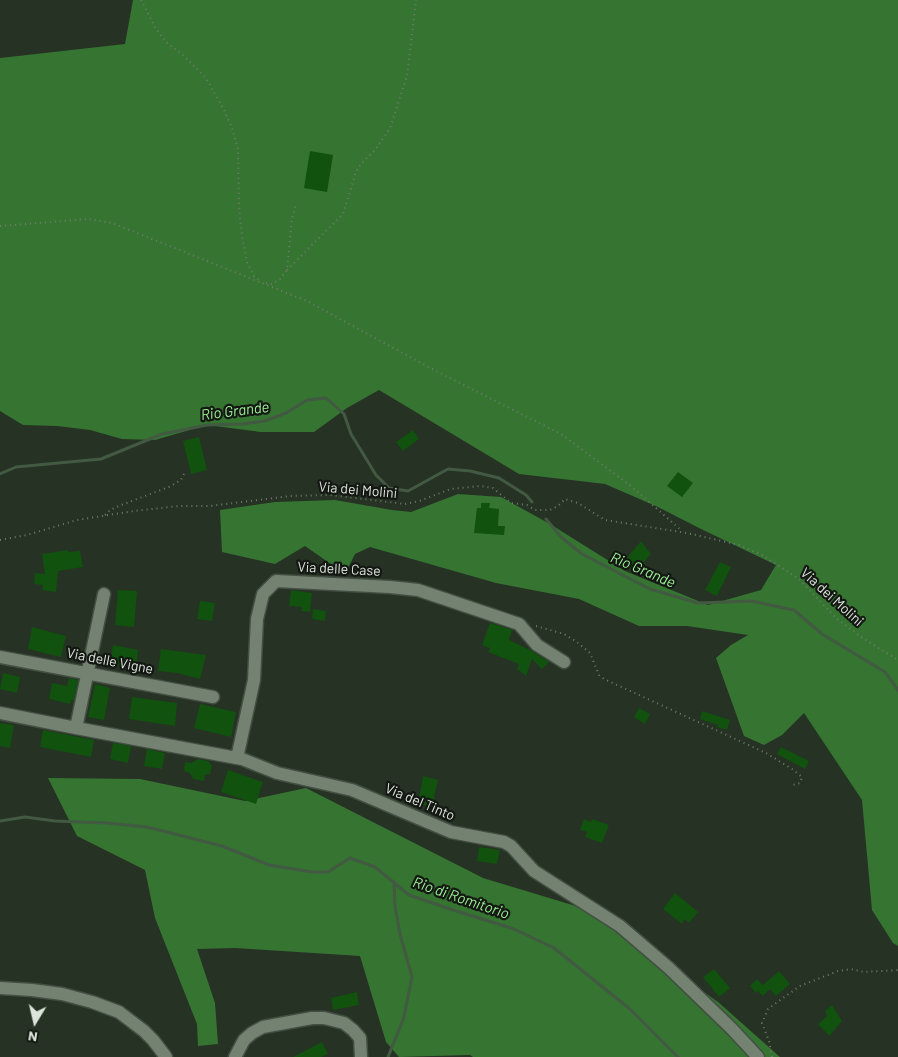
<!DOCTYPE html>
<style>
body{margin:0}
#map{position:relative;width:898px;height:1057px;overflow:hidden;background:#263224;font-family:Barlow,sans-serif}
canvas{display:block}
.north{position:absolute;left:10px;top:997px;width:50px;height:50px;-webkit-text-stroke:4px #131812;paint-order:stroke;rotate:189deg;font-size:14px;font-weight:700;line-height:20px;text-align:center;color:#dce4db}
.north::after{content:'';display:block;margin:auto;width:18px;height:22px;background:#dce4db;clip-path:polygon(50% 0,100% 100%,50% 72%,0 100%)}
</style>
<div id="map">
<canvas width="898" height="1057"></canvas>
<div class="north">N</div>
</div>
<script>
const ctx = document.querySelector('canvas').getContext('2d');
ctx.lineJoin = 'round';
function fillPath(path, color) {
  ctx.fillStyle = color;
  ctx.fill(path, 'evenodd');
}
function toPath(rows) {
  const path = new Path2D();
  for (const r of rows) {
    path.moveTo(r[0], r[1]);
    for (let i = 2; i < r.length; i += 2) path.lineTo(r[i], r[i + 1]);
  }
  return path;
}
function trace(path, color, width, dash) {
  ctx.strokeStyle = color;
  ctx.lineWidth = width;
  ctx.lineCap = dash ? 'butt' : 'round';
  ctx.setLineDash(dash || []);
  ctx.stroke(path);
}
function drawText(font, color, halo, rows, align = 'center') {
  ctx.font = font + ' Barlow,sans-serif';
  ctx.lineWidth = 4.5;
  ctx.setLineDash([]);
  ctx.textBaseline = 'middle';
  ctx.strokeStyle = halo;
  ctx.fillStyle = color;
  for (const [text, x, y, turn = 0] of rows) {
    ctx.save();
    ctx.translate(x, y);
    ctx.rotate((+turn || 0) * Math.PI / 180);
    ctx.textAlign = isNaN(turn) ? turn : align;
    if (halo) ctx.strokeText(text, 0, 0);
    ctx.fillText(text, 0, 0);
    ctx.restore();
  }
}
const forest = toPath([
 [133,0,898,0,898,946,893,943,872,910,862,800,804,713,782,735,764,745,744,736,716,658,731,645,748,635,687,626,639,626,579,599,496,583,370,547,355,554,345,574,305,546,275,564,222,552,220,510,275,502,335,500,392,510,411,512,458,494,501,497,550,524,625,571,708,605,761,590,776,565,699,528,658,507,605,484,519,474,379,390,347,408,314,432,261,432,207,425,155,440,122,439,90,430,57,426,23,425,0,411,0,58,125,44],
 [48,778,140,779,245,801,306,788,483,878,589,910,718,1002,780,1057,473,1057,470,1055,399,1057,386,1042,360,956,235,948,197,949,215,1003,218,1044,198,1046,197,1024,155,918,145,870,77,836]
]);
const stream = toPath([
 [0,474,16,467,101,459,162,434,207,425,243,424,265,421,286,413,307,400,326,398,344,414,351,434,376,475,389,488,408,491,448,469,470,471,499,478,526,495,532,502],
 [546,519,561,537,582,554,650,589,698,603,751,601,794,610,822,634,885,672,898,690],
 [0,821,25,817,55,821,107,823,147,827,222,846,269,865,312,872,328,872,350,858,375,867,409,895,453,910,514,929,554,948,630,1009,678,1057],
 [388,1057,404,1017,412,977,400,934,395,906,394,882]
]);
const building = toPath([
 [310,151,333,155,327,192,304,188],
 [413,430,419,439,403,451,396,442],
 [199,437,207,470,191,474,183,441],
 [678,472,693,483,682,497,667,486],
 [481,503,490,503,489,508,499,509,498,526,505,526,504,535,474,533,477,508,481,508],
 [641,541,651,554,635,573,622,564],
 [68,550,68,552,80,551,83,567,58,571,56,592,42,590,43,585,34,584,35,573,45,574,42,554],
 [720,562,731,567,717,596,705,590],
 [118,590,137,591,134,627,115,625],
 [291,590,312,593,310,612,301,611,302,607,289,606],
 [200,601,215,603,212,621,197,619],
 [313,609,326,611,325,621,312,619],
 [490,623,512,630,509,640,530,650,549,662,542,669,532,659,526,676,517,669,519,664,488,652,490,648,482,645],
 [32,627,66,636,61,657,28,649],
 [113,645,138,650,136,669,110,664],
 [161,649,206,655,200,679,177,673,158,671],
 [3,673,20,677,17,693,0,689],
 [69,678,78,680,74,700,71,700,70,704,49,699,52,683,67,686],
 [95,684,110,688,104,720,88,717],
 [132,697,177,703,175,726,129,719],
 [200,704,236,712,231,737,194,728],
 [639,708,650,714,645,724,634,717],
 [702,711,730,720,727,730,717,727,718,725,700,719],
 [0,723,14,725,10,748,0,746],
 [43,730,94,740,91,757,40,747],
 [113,743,131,746,128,763,110,759],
 [781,747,809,761,805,769,777,754],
 [147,749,165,753,162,769,144,766],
 [197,759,208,761,212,766,210,774,205,775,204,781,193,779,190,773,184,771,185,762,192,763],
 [228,770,263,782,256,804,221,792],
 [423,776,438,780,432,807,418,804],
 [584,819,591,822,592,819,609,825,602,843,585,837,587,832,580,830],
 [479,847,500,850,497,864,477,861],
 [675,893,698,912,689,923,685,919,682,924,663,909],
 [714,969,730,988,719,997,703,977],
 [779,971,790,984,776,996,770,989,763,996,758,991,756,993,750,986,757,979,763,985],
 [357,992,359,1005,333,1010,331,998],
 [832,1005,842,1021,829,1036,818,1024,827,1016,825,1011],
 [322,1042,328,1054,321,1057,293,1057]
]);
const path = toPath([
 [141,0,156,29,166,42,185,57,206,78,224,110,232,128,238,149,239,207,242,236,247,262,254,276,261,282],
 [0,226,88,219,112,223,307,301,434,370,561,434,631,486,682,531],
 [287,270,343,214,356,172,361,164,376,149,390,128,407,76,416,0],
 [266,283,272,284,280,279,287,270,292,218,296,204],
 [105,515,110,510,121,505,169,487,181,480,184,474],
 [0,540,27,535,77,520,134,511,179,506,210,506,290,496,330,495,405,504,419,501,451,489,480,486,493,488,511,503,527,505,535,510,550,510,558,506,565,499,578,503,605,520,687,533,739,545,762,555,799,579,836,618,864,639,898,660],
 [536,626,564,634,577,642,590,653,599,675,604,679,766,753,792,769,802,777,800,783,793,785],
 [772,1057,769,1041,762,1023,768,1009,783,998,800,986,838,971,851,969,864,972,898,970]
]);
const minor = toPath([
 [0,657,213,697],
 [0,713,76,728,242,759,277,773,352,790,451,832,504,842,511,846,534,871,620,926,669,968,732,1029,758,1057],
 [76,728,104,594],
 [237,758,254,680,257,619,263,594,276,581,390,587,418,590,519,624,537,645,564,662],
 [0,988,32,990,62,994,92,1002,119,1012,144,1031,153,1040,166,1057],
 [235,1057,244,1040,252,1033,263,1027,312,1018,324,1018,344,1023,353,1030,360,1038,361,1057]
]);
const streetNames = [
 ["Via dei Molini",358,490,5],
 ["Via delle Case",339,569,3],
 ["Via dei Molini",832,597,42],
 ["Via delle Vigne",110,661,11],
 ["Via del Tinto",420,802,23]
];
const waterNames = [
 ["Rio Grande",235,411,-7],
 ["Rio Grande",643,570,23],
 ["Rio di Romitorio",461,898,19]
];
fillPath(forest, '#367432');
trace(stream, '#425942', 3);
fillPath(building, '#10520e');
trace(minor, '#444f43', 15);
trace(path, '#707b6f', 2, [1, 4]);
trace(minor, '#738271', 12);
drawText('14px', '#dce4db', '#131812', streetNames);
drawText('italic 15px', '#9df196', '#131812', waterNames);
</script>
